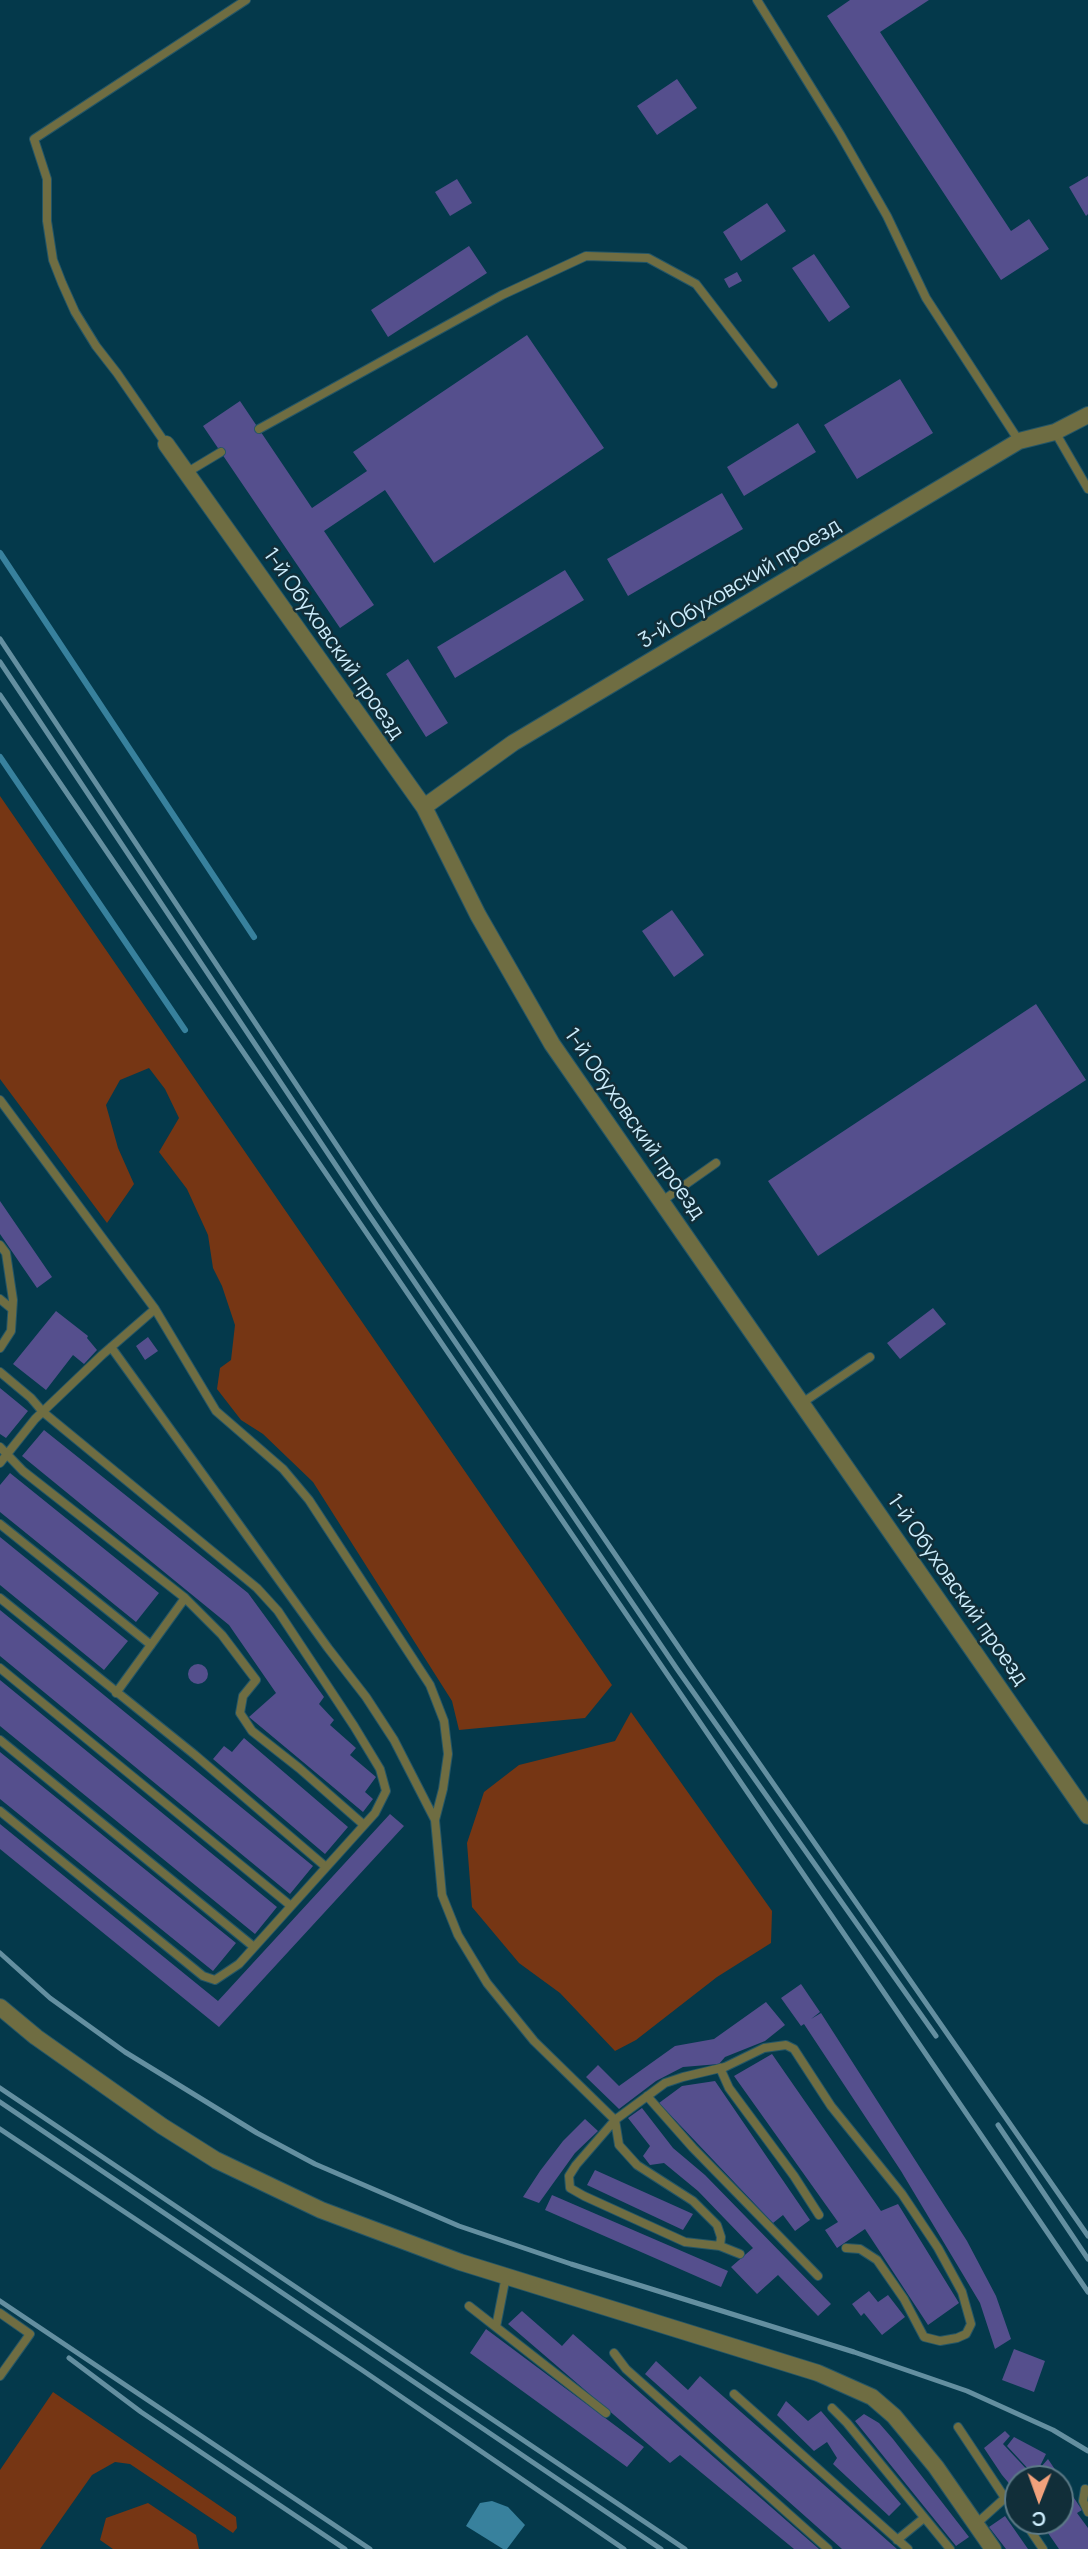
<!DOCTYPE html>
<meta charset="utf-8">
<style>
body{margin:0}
#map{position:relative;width:1088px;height:2549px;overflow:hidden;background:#04394b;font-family:Manrope,sans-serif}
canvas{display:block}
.north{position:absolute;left:1004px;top:2465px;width:70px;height:70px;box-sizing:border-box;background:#112e39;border:2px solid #5c7a87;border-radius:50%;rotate:181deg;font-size:19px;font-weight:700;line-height:28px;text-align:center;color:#ccedfc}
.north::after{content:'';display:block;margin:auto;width:24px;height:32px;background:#f1a17c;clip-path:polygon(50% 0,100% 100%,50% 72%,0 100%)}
</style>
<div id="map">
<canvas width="1088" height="2549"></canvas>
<div class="north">С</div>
</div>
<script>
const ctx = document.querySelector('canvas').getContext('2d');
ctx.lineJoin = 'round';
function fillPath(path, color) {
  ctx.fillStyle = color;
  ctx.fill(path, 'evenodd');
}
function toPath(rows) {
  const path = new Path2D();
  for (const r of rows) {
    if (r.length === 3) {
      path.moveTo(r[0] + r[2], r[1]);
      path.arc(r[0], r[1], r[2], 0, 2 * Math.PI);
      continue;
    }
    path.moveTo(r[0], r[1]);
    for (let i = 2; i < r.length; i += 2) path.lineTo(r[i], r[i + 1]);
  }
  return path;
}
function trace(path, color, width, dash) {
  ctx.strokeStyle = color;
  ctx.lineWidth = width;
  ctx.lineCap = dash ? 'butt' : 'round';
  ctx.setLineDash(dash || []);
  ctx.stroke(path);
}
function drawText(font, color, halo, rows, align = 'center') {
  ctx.font = font + ' Manrope,sans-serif';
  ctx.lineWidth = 5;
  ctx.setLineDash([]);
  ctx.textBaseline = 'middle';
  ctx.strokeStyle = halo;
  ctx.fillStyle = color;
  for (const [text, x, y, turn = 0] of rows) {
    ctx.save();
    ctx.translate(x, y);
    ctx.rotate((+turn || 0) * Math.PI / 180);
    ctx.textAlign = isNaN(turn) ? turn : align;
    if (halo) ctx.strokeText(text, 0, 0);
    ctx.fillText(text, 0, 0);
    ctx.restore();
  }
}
const green = toPath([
 [0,796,612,1685,585,1718,459,1730,452,1701,313,1482,263,1434,241,1420,217,1389,220,1368,231,1360,235,1325,222,1286,213,1268,208,1235,187,1189,159,1152,179,1118,165,1089,149,1068,120,1080,106,1105,118,1148,134,1184,107,1223,0,1079],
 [631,1712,772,1911,771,1943,717,1977,636,2040,615,2051,560,1993,519,1963,472,1907,467,1843,484,1792,519,1765,615,1741],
 [53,2392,236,2517,237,2528,233,2533,130,2464,115,2462,92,2475,40,2549,0,2549,0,2470],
 [148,2503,196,2535,199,2549,113,2549,100,2540,106,2518]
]);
const water = toPath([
 [492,2501,508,2507,525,2525,507,2549,503,2549,466,2526,480,2503]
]);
const stream = toPath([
 [0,553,254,937],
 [0,757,185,1030]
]);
const building = toPath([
 [850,0,929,0,880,32,1011,231,1029,219,1049,249,1001,280,827,16],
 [677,79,697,108,657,135,637,106],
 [1088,176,1088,214,1086,216,1069,187],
 [457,179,472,203,450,216,435,192],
 [767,203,786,231,741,261,723,232],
 [469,246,487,273,388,337,371,310],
 [814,254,850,307,829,322,792,268],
 [737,272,742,281,729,288,724,279],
 [527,335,604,448,434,563,385,490,324,531,374,605,340,628,203,426,240,401,312,508,367,471,353,452],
 [900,379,933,433,857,479,824,425],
 [798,423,816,452,744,496,727,467],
 [722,493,743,529,628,596,607,559],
 [565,570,584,600,455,678,437,647],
 [408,659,448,723,426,737,386,674],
 [672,910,704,955,674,977,642,931],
 [1036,1004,1086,1080,818,1256,768,1181],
 [0,1201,52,1277,37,1288,0,1234],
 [933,1308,946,1324,900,1359,887,1343],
 [56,1311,88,1336,87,1338,97,1350,84,1364,73,1355,46,1390,13,1364],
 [148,1337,158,1351,145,1360,136,1346],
 [0,1388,28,1411,6,1438,0,1434],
 [44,1430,248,1593,324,1697,319,1704,334,1720,330,1725,356,1748,350,1755,376,1777,365,1792,373,1799,363,1812,249,1717,276,1693,229,1625,22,1456],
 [10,1473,159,1593,136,1622,0,1512,0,1485],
 [0,1537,128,1641,104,1670,0,1585],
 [0,1610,313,1866,290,1894,0,1656],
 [198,1674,10],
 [0,1680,277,1907,255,1934,0,1726],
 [244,1738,348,1827,325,1854,213,1759,224,1746,232,1752],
 [0,1752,236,1943,213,1971,0,1799],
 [390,1814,404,1826,219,2027,0,1849,0,1824,218,2001],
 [801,1984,820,2012,811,2019,821,2013,967,2241,996,2296,1011,2339,995,2349,980,2303,901,2171,804,2024,801,2026,781,1998],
 [766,2002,785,2025,765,2041,725,2057,719,2064,683,2067,656,2081,619,2109,586,2077,598,2065,619,2086,675,2046,714,2039],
 [772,2054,881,2211,898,2204,959,2303,928,2325,865,2229,837,2248,825,2230,838,2222,734,2076],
 [715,2081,810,2220,795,2231,783,2215,773,2223,659,2103,682,2086],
 [642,2108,673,2148,705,2175,831,2304,818,2316,778,2275,757,2294,731,2267,753,2248,698,2191,664,2163,650,2165,643,2156,650,2146,628,2118],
 [585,2119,598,2131,575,2153,539,2203,523,2197,540,2171,563,2141],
 [595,2170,693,2214,683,2230,587,2185],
 [552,2195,728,2271,721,2287,545,2210],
 [869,2291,878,2302,888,2295,905,2317,882,2335,864,2313,861,2316,852,2304],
 [522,2311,562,2346,573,2334,819,2549,794,2549,680,2455,670,2463,508,2324],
 [486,2329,644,2447,627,2467,470,2353],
 [1014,2349,1045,2361,1034,2392,1002,2380],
 [656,2361,688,2390,700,2376,897,2549,842,2549,645,2374],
 [786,2401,808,2421,821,2411,901,2504,889,2516,833,2464,837,2458,827,2442,814,2451,777,2415],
 [864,2414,879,2423,893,2439,969,2537,956,2546,855,2421],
 [1005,2431,1010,2436,1003,2444,1033,2476,1048,2459,1082,2510,1077,2513,1088,2528,1088,2549,1059,2549,1048,2533,1051,2530,1045,2521,1060,2521,1060,2479,1018,2479,1018,2494,1002,2475,984,2448],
 [1014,2437,1046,2454,1040,2466,1032,2473,1007,2446],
 [1005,2516,1028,2549,1006,2549,989,2527]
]);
const service = toPath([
 [757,0,840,134,887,216,926,298,1019,441],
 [259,429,502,295,586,256,648,258,696,284,773,384],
 [1055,432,1088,489],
 [166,444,117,373,96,346,75,312,62,283,53,260,47,221,47,179,34,139,246,0],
 [186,473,221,452],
 [0,1100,155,1309,216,1411,283,1469,309,1500,430,1685,444,1721,448,1754,443,1789,435,1820,442,1895,458,1935,487,1983,534,2041,615,2120,619,2145,637,2165,693,2201,717,2225,721,2237,720,2246],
 [662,1201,716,1163],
 [0,1245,6,1253,13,1300,11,1331,0,1348],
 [0,1299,12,1309],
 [111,1347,328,1648,366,1697,394,1740,435,1820],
 [0,1372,31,1398,43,1412,257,1588,278,1611,354,1726,380,1769,386,1791,375,1813,239,1964,215,1980,203,1976,0,1811],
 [802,1403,870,1357],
 [0,1447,23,1471,185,1598,222,1635,256,1680,243,1696,240,1713,252,1731,299,1768,364,1825],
 [0,1463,35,1419,102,1355,155,1309],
 [0,1524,151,1645],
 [0,1598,195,1755,326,1867],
 [0,1668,291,1906],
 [116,1693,185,1598],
 [0,1740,254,1947],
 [720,2068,729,2088,794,2176,819,2215],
 [647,2096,693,2148,818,2276],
 [740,2254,720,2246,685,2242,584,2196,570,2188,569,2176,576,2165,615,2120,665,2083,683,2077,725,2067,764,2048,786,2045,794,2049,831,2106,902,2194,938,2248,962,2292,971,2324,966,2334,957,2338,940,2341,924,2337,904,2299,877,2260,860,2249,846,2248],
 [469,2306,606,2413],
 [0,2313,30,2334,0,2376],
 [496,2327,506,2276],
 [614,2353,626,2369,828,2549],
 [734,2394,908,2549],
 [832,2408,847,2423,950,2549],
 [958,2427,1005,2498,1018,2511],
 [1085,2489,1083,2501,1088,2512],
 [1024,2521,1043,2549],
 [975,2525,1005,2498],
 [897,2540,924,2518]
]);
const minor = toPath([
 [166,444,424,807,478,915,552,1044,1088,1816],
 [424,807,513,743,1019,441,1055,432,1088,415],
 [0,2007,36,2037,162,2126,216,2160,321,2210,460,2262,818,2373,872,2397,894,2416,936,2467,993,2549]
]);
const rail = toPath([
 [0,639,377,1206,690,1664,1088,2236],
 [0,662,367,1212,677,1669,936,2036],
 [0,695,1088,2292],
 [0,1953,50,1998,125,2052,257,2133,315,2164,459,2226,571,2264,854,2352,967,2391,1053,2430,1088,2451],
 [0,2088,685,2549],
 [0,2102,661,2549],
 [998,2125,1088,2259],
 [0,2129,362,2370,624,2549],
 [0,2301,370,2549],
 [69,2358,141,2412,345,2549]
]);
const streetNames = [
 ["3-й Обуховский проезд",740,584,-31],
 ["1-й Обуховский проезд",333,644,55],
 ["1-й Обуховский проезд",634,1124,55],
 ["1-й Обуховский проезд",957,1590,55]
];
fillPath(green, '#763614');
fillPath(water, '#38819d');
trace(stream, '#38819d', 6);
fillPath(building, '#554f8d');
trace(service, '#245667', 10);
trace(minor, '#245667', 18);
trace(service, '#6f6d42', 8);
trace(minor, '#6f6d42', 16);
trace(rail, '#648fa0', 5);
drawText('21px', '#ccedfc', '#112e39', streetNames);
</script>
